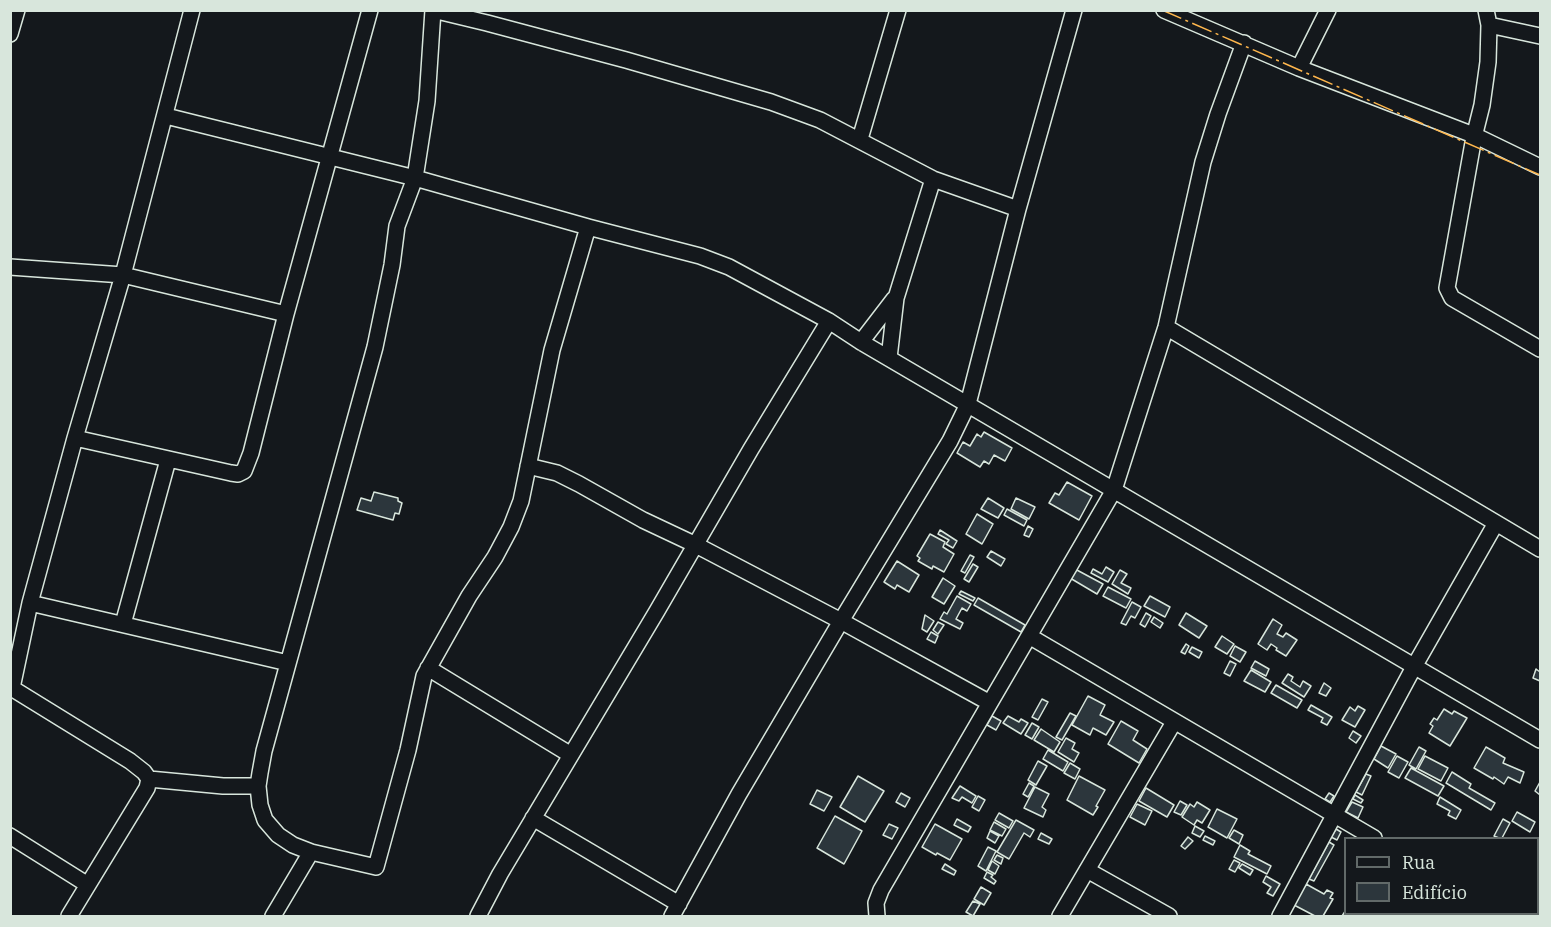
<!DOCTYPE html>
<meta charset="utf-8">
<style>
body{margin:0}
#map{position:relative;width:1551px;height:927px;overflow:hidden;background:#14181c;font-family:"IBM Plex Serif",serif}
canvas{display:block}
.frame{position:absolute;inset:0;border:12px solid #d8e6dc;pointer-events:none}
.legend{position:absolute;left:1344px;top:837px;width:195px;height:78px;box-sizing:border-box;background:#14181c;border:2px solid #626a69;margin:0;padding:8px 10px;list-style:none;font-size:18px;color:#d8e6dc}
.legend li{display:flex;align-items:center;gap:12px;height:30px}
.legend b{width:30px;border:2px solid #626a69}
</style>
<div id="map">
<canvas width="1551" height="927"></canvas>
<div class="frame"></div>
<ul class="legend">
<li><b style="height:8px;background:#14181c"></b>Rua</li>
<li><b style="height:16px;background:#2c363c"></b>Edifício</li>
</ul>
</div>
<script>
const ctx = document.querySelector('canvas').getContext('2d');
ctx.lineJoin = 'round';
function fillPath(path, color) {
  ctx.fillStyle = color;
  ctx.fill(path, 'evenodd');
}
function toPath(rows) {
  const path = new Path2D();
  for (const r of rows) {
    path.moveTo(r[0], r[1]);
    for (let i = 2; i < r.length; i += 2) path.lineTo(r[i], r[i + 1]);
  }
  return path;
}
function trace(path, color, width, dash) {
  ctx.strokeStyle = color;
  ctx.lineWidth = width;
  ctx.lineCap = dash ? 'butt' : 'round';
  ctx.setLineDash(dash || []);
  ctx.stroke(path);
}
const building = toPath([
 [984,432,1012,448,1005,461,994,455,989,464,984,461,980,467,957,453,963,442,970,446,977,434,981,437,984,432],
 [1067,482,1092,496,1079,520,1049,503,1055,493,1059,495,1067,482],
 [374,492,398,498,398,501,402,503,399,514,395,513,393,520,357,510,361,498,371,501,374,492],
 [988,498,1004,508,998,518,981,509,988,498],
 [1016,498,1035,507,1029,519,1011,509,1016,498],
 [1007,509,1027,520,1024,526,1004,515,1007,509],
 [977,514,993,524,982,544,966,534,977,514],
 [1028,526,1033,529,1029,537,1024,535,1028,526],
 [940,530,957,541,953,548,946,544,949,540,938,534,940,530],
 [930,534,945,542,943,547,954,554,944,572,933,566,932,569,918,561,920,558,917,556,930,534],
 [991,551,1005,559,1001,566,987,557,991,551],
 [970,555,974,557,965,573,961,571,970,555],
 [897,561,919,575,909,592,897,585,895,589,884,582,897,561],
 [973,564,978,567,969,582,964,579,973,564],
 [1106,567,1114,572,1108,582,1091,573,1093,569,1102,574,1106,567],
 [1075,569,1103,584,1097,594,1070,578,1075,569],
 [1120,570,1127,574,1121,583,1131,588,1128,594,1112,584,1120,570],
 [943,578,955,586,944,604,932,597,943,578],
 [1108,587,1131,599,1126,608,1103,596,1108,587],
 [961,591,975,598,973,601,959,594,961,591],
 [957,596,971,604,967,611,962,608,956,619,963,623,960,629,940,619,944,612,947,614,957,596],
 [1150,596,1170,607,1165,617,1144,606,1150,596],
 [978,598,1025,625,1021,632,974,605,978,598],
 [1132,602,1141,607,1135,618,1131,616,1126,625,1121,623,1132,602],
 [1146,613,1151,616,1145,627,1140,624,1146,613],
 [1186,613,1207,626,1199,638,1179,625,1186,613],
 [925,615,934,621,927,632,922,629,925,615],
 [1154,617,1163,623,1160,628,1151,622,1154,617],
 [1273,619,1282,625,1277,634,1283,637,1286,633,1297,640,1286,656,1276,650,1277,648,1271,644,1267,650,1258,644,1273,619],
 [938,622,944,625,938,634,933,630,938,622],
 [931,632,938,636,935,643,927,639,931,632],
 [1222,636,1234,644,1227,654,1215,647,1222,636],
 [1186,644,1189,646,1185,654,1181,652,1186,644],
 [1235,646,1246,652,1240,662,1230,656,1235,646],
 [1192,647,1202,652,1199,658,1189,652,1192,647],
 [1230,661,1236,664,1230,676,1224,673,1230,661],
 [1255,661,1269,669,1266,676,1251,668,1255,661],
 [1536,669,1540,672,1540,681,1533,678,1536,669],
 [1251,670,1271,682,1265,692,1244,681,1251,670],
 [1288,674,1293,677,1291,681,1300,687,1303,681,1311,686,1304,697,1282,683,1288,674],
 [1324,683,1331,688,1326,696,1319,693,1324,683],
 [1276,685,1302,700,1297,708,1271,693,1276,685],
 [1088,696,1105,705,1100,715,1114,722,1106,735,1093,728,1090,735,1072,725,1088,696],
 [1042,699,1048,702,1038,720,1032,717,1042,699],
 [1311,705,1332,717,1327,725,1321,722,1323,718,1308,710,1311,705],
 [1358,706,1365,710,1355,727,1342,720,1350,707,1355,711,1358,706],
 [1444,709,1452,714,1454,711,1467,718,1450,746,1429,733,1433,726,1430,724,1434,718,1437,720,1444,709],
 [1070,713,1076,716,1062,740,1056,737,1070,713],
 [992,716,1001,721,996,730,987,725,992,716],
 [1008,716,1019,722,1021,719,1028,723,1021,734,1003,723,1008,716],
 [1121,721,1138,731,1133,740,1147,749,1139,763,1108,744,1121,721],
 [1032,723,1039,727,1032,739,1025,735,1032,723],
 [1041,729,1060,742,1054,752,1034,740,1041,729],
 [1353,731,1361,736,1356,743,1349,738,1353,731],
 [1066,738,1075,743,1072,749,1079,753,1074,762,1058,752,1066,738],
 [1381,746,1396,754,1388,768,1374,759,1381,746],
 [1419,747,1426,751,1416,769,1409,765,1419,747],
 [1486,747,1505,758,1503,763,1524,772,1520,783,1508,777,1504,784,1494,777,1493,779,1474,768,1486,747],
 [1048,750,1068,762,1063,771,1043,759,1048,750],
 [1397,756,1408,762,1399,778,1388,772,1397,756],
 [1425,756,1448,768,1441,781,1418,769,1425,756],
 [1038,761,1047,766,1036,785,1028,780,1038,761],
 [1070,763,1080,769,1075,779,1064,773,1070,763],
 [1411,768,1444,786,1438,796,1405,778,1411,768],
 [1452,772,1471,784,1469,788,1495,803,1491,810,1446,783,1452,772],
 [1366,774,1371,776,1362,795,1356,792,1366,774],
 [858,776,884,791,865,822,840,807,858,776],
 [1079,776,1105,790,1096,806,1098,807,1093,815,1067,800,1079,776],
 [1540,782,1540,795,1535,791,1540,782],
 [1029,783,1034,786,1028,797,1023,794,1029,783],
 [960,786,976,796,972,803,962,797,959,801,952,798,960,786],
 [1035,787,1049,794,1042,807,1046,810,1043,817,1024,808,1035,787],
 [1146,788,1174,805,1167,817,1139,801,1146,788],
 [817,790,832,797,824,811,810,804,817,790],
 [901,793,910,798,905,807,896,802,901,793],
 [1329,793,1334,796,1330,802,1325,799,1329,793],
 [1355,795,1363,800,1361,803,1353,799,1355,795],
 [978,796,985,800,979,811,972,807,978,796],
 [1440,797,1461,810,1456,819,1448,815,1450,811,1437,804,1440,797],
 [1180,801,1187,805,1181,815,1174,812,1180,801],
 [1197,802,1210,810,1202,823,1197,820,1194,825,1182,817,1190,804,1194,807,1197,802],
 [1352,802,1363,807,1358,818,1346,812,1352,802],
 [1137,804,1152,811,1145,825,1130,817,1137,804],
 [1217,809,1237,819,1227,838,1208,827,1217,809],
 [1517,812,1535,822,1530,832,1512,821,1517,812],
 [999,813,1013,821,1009,828,995,820,999,813],
 [835,816,862,831,844,864,817,848,835,816],
 [957,819,971,827,968,832,954,825,957,819],
 [1503,819,1510,823,1502,838,1499,838,1494,836,1503,819],
 [1016,820,1034,830,1030,837,1024,833,1009,859,997,852,1016,820],
 [994,822,1006,829,1002,836,990,830,994,822],
 [889,824,898,828,892,839,883,835,889,824],
 [935,824,962,839,950,860,937,853,936,855,922,847,935,824],
 [1195,826,1204,831,1200,837,1192,833,1195,826],
 [1336,829,1341,832,1337,840,1331,837,1336,829],
 [1234,830,1243,835,1239,844,1229,838,1234,830],
 [990,831,999,836,995,843,987,838,990,831],
 [1041,833,1052,839,1049,844,1038,839,1041,833],
 [1205,836,1215,841,1213,845,1203,840,1205,836],
 [1188,837,1193,841,1185,849,1181,846,1188,837],
 [1329,842,1334,845,1314,881,1309,879,1329,842],
 [1240,845,1250,851,1248,854,1271,866,1267,874,1234,857,1240,845],
 [988,847,996,851,986,871,978,866,988,847],
 [997,855,1003,858,1001,864,994,860,997,855],
 [1234,860,1240,863,1235,872,1229,869,1234,860],
 [992,861,999,866,995,874,988,870,992,861],
 [945,864,956,871,954,875,942,869,945,864],
 [1242,864,1253,870,1250,875,1239,868,1242,864],
 [987,872,993,875,991,877,996,881,994,884,984,878,987,872],
 [1266,876,1280,884,1273,896,1267,893,1271,887,1263,882,1266,876],
 [1306,884,1324,894,1327,890,1333,893,1330,898,1333,899,1323,916,1315,916,1294,905,1306,884],
 [981,887,991,893,984,905,974,899,981,887],
 [973,901,980,904,973,916,966,912,973,901],
 [1346,910,1346,914,1357,914,1362,916,1342,916,1346,910],
 [1429,914,1455,914,1453,916,1427,916,1429,914]
]);
const minor = toPath([
 [433,10,487,23,626,60,771,102,820,120,933,179,1018,209],
 [1164,10,1299,68,1476,136,1540,167],
 [1486,10,1489,25,1488,62,1482,105,1474,137,1447,288,1452,298,1540,349],
 [1489,25,1540,36],
 [10,34,17,10],
 [1299,68,1328,10],
 [166,116,415,178,588,227,700,256,729,267,829,321,861,342,1540,740],
 [860,139,898,10],
 [10,267,123,275,286,314],
 [1166,327,1540,549],
 [861,342,894,299],
 [889,358,896,298,933,179],
 [75,438,231,473,238,474,244,471,251,453,286,314,370,10],
 [528,466,557,473,579,484,643,520,696,545,841,621,990,703],
 [30,603,288,663],
 [123,624,168,460],
 [1029,636,1374,838],
 [428,668,571,755],
 [10,687,130,761,144,772,149,779,147,788,69,916],
 [12,688,30,603,75,438,123,275,192,10],
 [149,779,223,786,258,786],
 [533,818,679,904],
 [10,836,88,885],
 [311,852,293,845,278,835,265,820,260,805,258,786,260,773,264,751,375,347,392,265,397,226,415,178,427,101,433,10],
 [1087,870,1169,916],
 [1538,907,1540,898],
 [1497,914,1498,916],
 [273,916,311,852,376,867,408,750,424,676,469,596,495,557,511,527,521,501,552,350,588,227],
 [478,916,500,874,657,611,751,449,829,321],
 [672,916,739,794,841,621,950,441,968,404,1018,209,1074,10],
 [877,916,876,903,881,890,1114,490,1166,327,1203,162,1218,114,1244,43],
 [1060,916,1174,722],
 [1280,916,1415,665,1496,523]
]);
const power = toPath([
 [1162,10,1540,175]
]);
fillPath(building, '#2c363c');
trace(building, '#d8e6dc', 1.5);
trace(minor, '#d8e6dc', 18);
trace(minor, '#14181c', 15);
trace(power, '#ffb74d', 1.5, [21, 4.5, 3, 4.5]);
</script>
